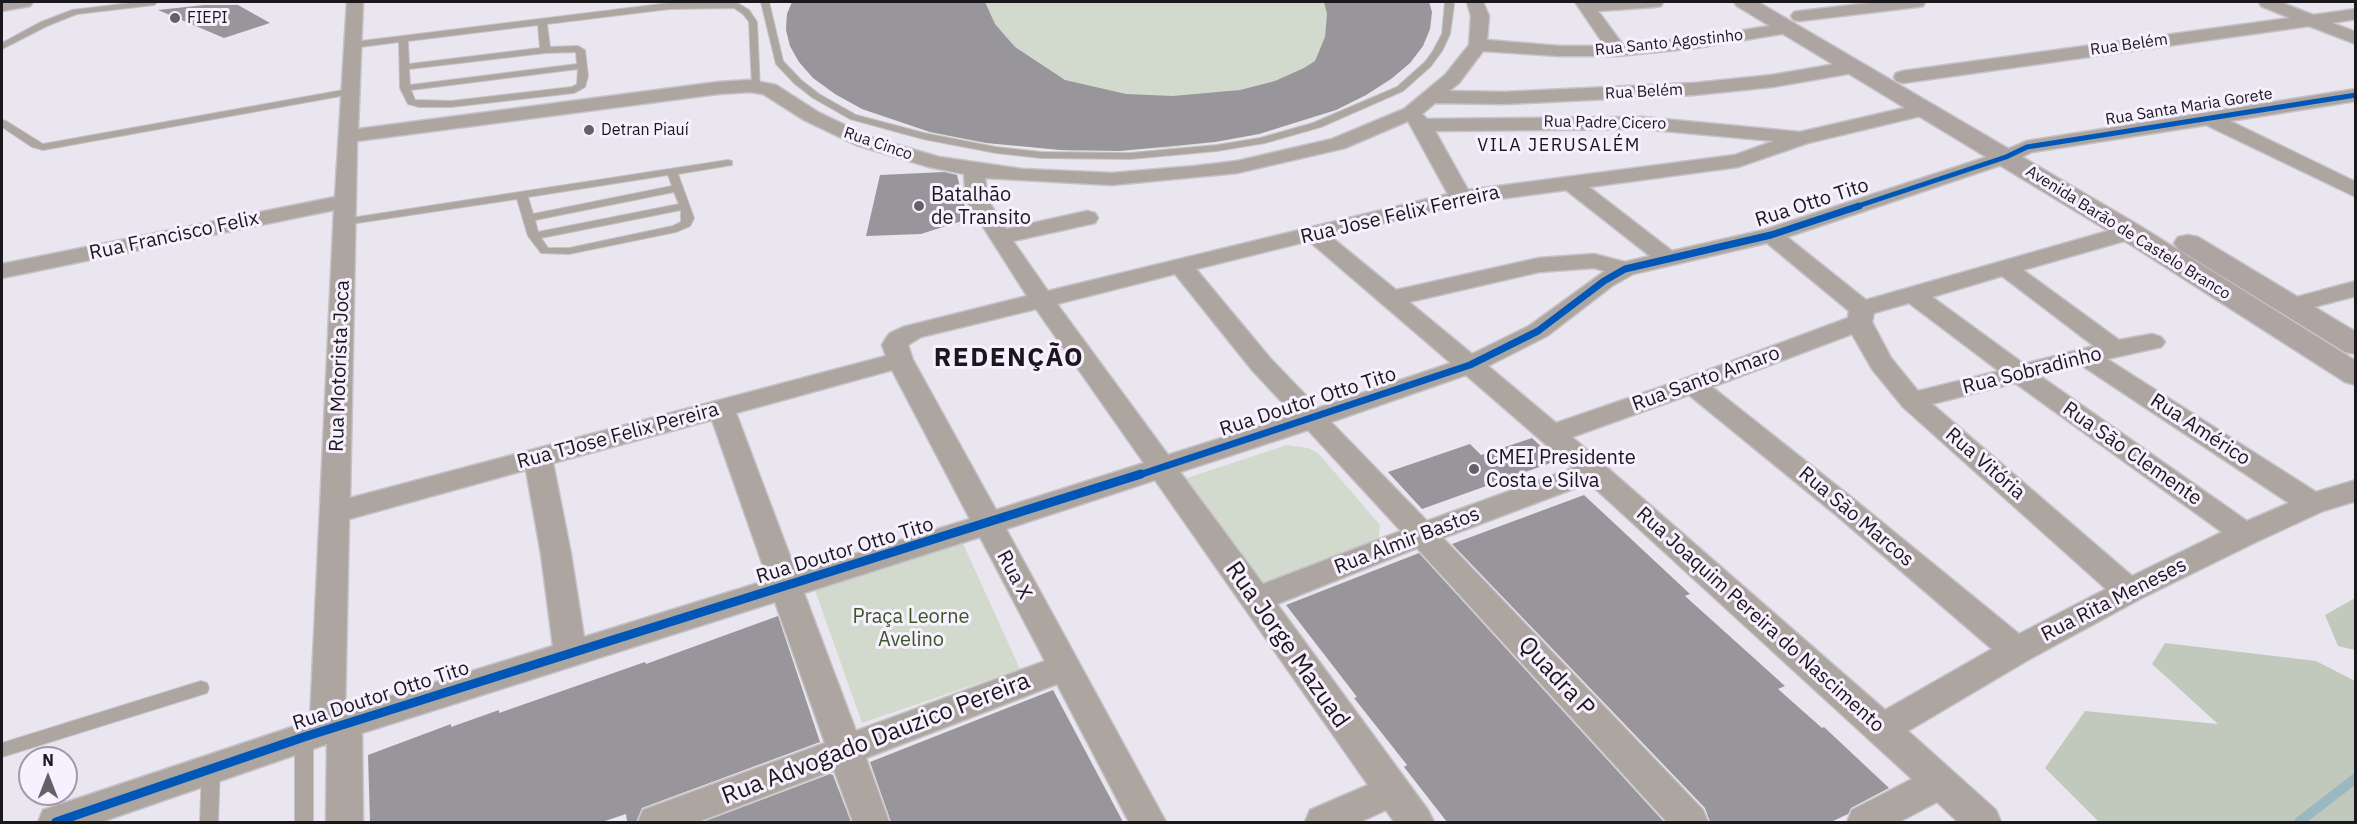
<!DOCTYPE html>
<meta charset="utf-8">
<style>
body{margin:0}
#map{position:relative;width:2357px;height:824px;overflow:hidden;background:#eae6ef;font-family:"IBM Plex Sans",sans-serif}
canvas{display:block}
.frame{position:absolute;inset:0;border:3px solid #1a181d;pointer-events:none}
.north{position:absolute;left:18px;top:746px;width:60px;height:60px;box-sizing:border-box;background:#f7f0fe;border:2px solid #9f9aa4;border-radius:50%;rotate:0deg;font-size:16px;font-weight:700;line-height:24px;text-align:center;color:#1a181d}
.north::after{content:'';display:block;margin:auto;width:21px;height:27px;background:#636066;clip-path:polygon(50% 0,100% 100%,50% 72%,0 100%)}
</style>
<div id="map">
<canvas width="2357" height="824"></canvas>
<div class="frame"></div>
<div class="north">N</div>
</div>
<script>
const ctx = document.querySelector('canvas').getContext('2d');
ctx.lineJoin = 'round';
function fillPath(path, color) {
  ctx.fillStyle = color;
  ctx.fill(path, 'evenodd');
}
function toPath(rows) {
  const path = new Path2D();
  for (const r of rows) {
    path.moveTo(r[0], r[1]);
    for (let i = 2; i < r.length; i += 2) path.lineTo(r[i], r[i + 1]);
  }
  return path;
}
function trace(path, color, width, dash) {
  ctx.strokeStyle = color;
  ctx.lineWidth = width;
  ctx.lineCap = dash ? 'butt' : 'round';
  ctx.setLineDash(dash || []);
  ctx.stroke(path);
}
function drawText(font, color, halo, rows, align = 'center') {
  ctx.font = font + ' "IBM Plex Sans",sans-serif';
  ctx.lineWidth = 6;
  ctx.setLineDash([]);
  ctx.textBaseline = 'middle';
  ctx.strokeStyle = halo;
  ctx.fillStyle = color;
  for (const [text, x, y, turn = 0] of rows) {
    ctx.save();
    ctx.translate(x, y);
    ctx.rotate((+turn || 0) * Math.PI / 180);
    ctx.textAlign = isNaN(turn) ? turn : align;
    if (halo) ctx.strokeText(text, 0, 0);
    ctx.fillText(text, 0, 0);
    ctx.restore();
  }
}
const green = toPath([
 [792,2,1429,2,1432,12,1430,29,1423,46,1410,63,1391,79,1366,95,1336,110,1259,134,1215,142,1167,148,1070,151,975,141,933,133,862,109,835,94,813,78,799,62,790,46,786,30,787,14],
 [1287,445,1308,448,1319,454,1380,525,1378,542,1260,588,1181,480],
 [960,537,1020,669,862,723,812,582]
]);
const forest = toPath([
 [2355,598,2355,650,2338,646,2325,615],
 [2165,643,2316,661,2355,681,2355,822,2099,822,2045,768,2085,711,2218,724,2152,664]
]);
const stream = toPath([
 [2299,822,2356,778]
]);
const building = toPath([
 [792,2,985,2,995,24,1015,47,1065,80,1126,94,1173,96,1240,90,1275,81,1304,68,1315,61,1325,37,1327,14,1324,2,1429,2,1432,12,1430,29,1423,46,1410,63,1391,79,1366,95,1336,110,1259,134,1215,142,1120,151,1061,150,986,143,930,132,862,109,835,94,813,78,799,62,790,46,786,30,787,14],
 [204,5,238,5,270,23,224,38,158,10],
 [944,172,957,175,968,219,921,234,866,236,880,175],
 [1532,438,1556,461,1422,509,1388,472,1470,444,1481,455],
 [1584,495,1690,594,1685,596,1785,686,1778,689,1822,728,1824,727,1889,788,1851,808,1848,814,1831,822,1710,822,1705,808,1452,544],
 [1419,553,1664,822,1447,822,1404,767,1407,765,1354,698,1357,697,1286,605],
 [778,616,820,742,642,808,636,822,627,822,626,814,602,822,370,822,368,755,451,724,451,727,499,710,499,713,645,662,646,664],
 [1053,690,1123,822,891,822,870,762],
 [830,774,833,775,851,822,703,822]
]);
const lane = toPath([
 [138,2,158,2,154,5,77,14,47,26,2,49,2,43,41,22,72,10,138,2],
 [736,2,749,10,757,22,760,89,752,87,749,22,743,14,734,8,669,9,547,24,550,47,578,46,585,50,588,76,585,87,574,93,451,107,419,107,408,104,400,88,399,42,353,48,349,45,353,42,669,3,736,2],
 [538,25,540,48,409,64,408,41,538,25],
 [576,52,577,64,410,85,409,69,545,53,576,52],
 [578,69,577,84,572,87,451,101,415,100,411,90,578,69],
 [761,2,769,2,783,61,801,80,819,94,856,115,924,133,996,147,1041,152,1130,153,1217,145,1260,138,1313,123,1397,87,1425,62,1433,51,1442,34,1445,2,1453,2,1454,5,1450,34,1442,51,1431,66,1403,91,1321,127,1265,143,1217,151,1130,159,1041,158,996,153,923,139,850,119,813,98,795,84,776,64,761,2],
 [349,89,354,92,352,94,43,150,32,147,2,127,2,120,6,121,43,144,349,89],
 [728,160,732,161,732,165,678,174,694,218,690,226,676,232,569,254,541,253,528,236,517,199,344,225,338,222,344,219,728,160],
 [668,175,672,186,533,214,528,197,668,175],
 [674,192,679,204,538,232,535,220,674,192],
 [681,210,681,222,673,226,569,248,548,248,541,238,681,210],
 [201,681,207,683,209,688,207,693,2,757,2,743,201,681],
 [304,730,310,732,313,737,313,822,295,822,295,737,298,732,304,730],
 [211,761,217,764,220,769,218,822,200,822,202,769,205,764,211,761]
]);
const street = toPath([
 [347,2,363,2,358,129,718,82,750,80,776,85,818,112,870,137,939,157,1022,169,1112,173,1195,166,1237,161,1332,139,1404,109,1445,75,1469,45,1471,16,1467,2,1483,2,1489,16,1487,40,1559,46,1605,46,1575,2,1663,2,1661,6,1655,7,1598,11,1623,45,1696,38,1787,23,1793,24,1796,28,1793,32,1787,33,1696,48,1618,56,1559,56,1483,51,1459,83,1449,91,1504,92,1694,83,1772,75,1853,61,1860,63,1862,67,1860,71,1853,73,1772,87,1694,95,1504,104,1435,103,1422,114,1427,119,1642,117,1800,132,1926,103,1933,105,1936,109,1933,113,1808,143,1738,167,1589,187,1672,251,1764,230,1999,153,2027,141,2356,89,2356,101,2230,121,2356,182,2356,197,2206,125,2032,152,2013,161,1787,237,1866,300,2122,227,2130,225,2138,227,2141,232,2138,237,2023,270,2119,340,2152,334,2161,337,2165,342,2161,347,2107,359,2316,492,2356,480,2356,501,2323,511,2256,542,2140,599,2028,660,1908,731,1996,810,2001,822,1958,822,1937,802,1899,822,1847,822,1852,810,1912,779,1589,483,1443,538,1703,810,1708,822,1667,822,1417,548,1277,604,1428,810,1434,822,1394,822,1386,810,1360,822,1305,822,1310,810,1368,785,1155,480,1006,529,1166,822,1129,822,1057,684,866,758,889,822,853,822,834,770,698,822,638,822,643,810,825,743,775,602,362,733,363,822,326,822,327,744,101,822,38,822,43,810,310,721,334,210,2,278,2,264,335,197,347,2],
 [750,92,763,94,804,120,856,145,929,167,964,174,966,200,1027,296,903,327,890,333,886,338,882,345,886,356,350,498,357,141,718,94,750,92],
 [1408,121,1448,194,1048,291,1013,241,1095,223,1098,218,1095,213,1087,211,1006,229,988,200,985,178,1112,185,1237,173,1345,148,1408,121],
 [1642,129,1774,141,1735,155,1468,190,1435,131,1642,129],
 [1566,190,1650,256,1625,262,1594,254,1539,258,1396,290,1330,236,1461,204,1566,190],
 [1309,241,1451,363,1318,408,1270,358,1196,269,1309,241],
 [1767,243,1849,311,1848,318,1684,379,1556,423,1488,366,1547,336,1612,286,1633,274,1767,243],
 [1594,268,1605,271,1529,326,1472,354,1409,302,1539,272,1594,268],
 [1175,274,1252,370,1294,415,1168,455,1057,304,1175,274],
 [2002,276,2094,346,2024,364,1932,297,2002,276],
 [1909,303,1999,371,1918,391,1891,358,1872,322,1874,313,1909,303],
 [1036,309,1144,463,996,510,913,360,908,345,921,337,1036,309],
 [1852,334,1872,369,1903,407,2106,589,2019,634,1856,501,1712,387,1852,334],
 [2081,365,2289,503,2247,521,2040,376,2081,365],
 [892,370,970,519,796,572,736,413,892,370],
 [1466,375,1573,468,1427,521,1331,422,1466,375],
 [2015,383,2222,532,2132,576,1932,404,2015,383],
 [1689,395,1836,515,1992,649,1885,710,1572,437,1689,395],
 [712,420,768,580,584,637,571,554,553,463,712,420],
 [1308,430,1401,531,1263,584,1180,472,1308,430],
 [526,470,541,554,553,646,345,710,349,519,526,470],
 [980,537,1045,661,856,731,804,593,980,537],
 [1878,2,1925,2,1923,6,1917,7,1800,21,1794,20,1791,16,1794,12,1800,11,1878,2],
 [2259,2,2280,2,2313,15,2356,9,2356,19,2332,23,2356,32,2356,44,2309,26,1903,83,1896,81,1894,77,1896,73,1903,71,2290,18,2261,6,2259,2],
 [2356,281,2356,296,2291,313,2282,311,2279,306,2282,301,2356,281]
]);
const primary = toPath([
 [2,2,33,2,30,6,2,11,2,2],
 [1734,2,1758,2,2140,226,2356,361,2356,385,2345,382,2120,238,1737,6,1734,2],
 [2188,235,2198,237,2356,332,2356,354,2345,352,2178,249,2174,243,2178,237,2188,235]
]);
const cyclewayFar2 = toPath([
 [1855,207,2006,157,2027,147,2356,95]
]);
const cyclewayFar1 = toPath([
 [1136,476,1470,365,1538,331,1604,281,1625,269,1771,235,1859,206]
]);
const cycleway = toPath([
 [56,822,304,737,1141,474]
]);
const markers = [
 [175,18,6,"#636066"],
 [589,130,6,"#636066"],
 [919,206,6,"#636066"],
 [1474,469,6,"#636066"]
];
const farPoinames = [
 ["FIEPI",187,18],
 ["Detran Piauí",601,130]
];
const farStreetnames = [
 ["Rua Santo Agostinho",1669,43,-6],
 ["Rua Belém",2129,45,-8],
 ["Rua Belém",1644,92,-3],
 ["Rua Santa Maria Gorete",2189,107,-9],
 ["Rua Padre Cicero",1605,123,1],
 ["Rua Cinco",878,144,19],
 ["Avenida Barão de Castelo Branco",2128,233,32]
];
const farNeighbourhoodnames = [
 ["VILA JERUSALÉM",1559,146]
];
const poiNames = [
 ["Batalhão",931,195],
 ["de Transito",931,218],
 ["CMEI Presidente",1486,458],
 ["Costa e Silva",1486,481]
];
const streetNames = [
 ["Rua Otto Tito",1812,203,-18],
 ["Rua Jose Felix Ferreira",1400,215,-13],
 ["Rua Francisco Felix",174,236,-12],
 ["Rua Motorista Joca",340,366,-88],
 ["Rua Sobradinho",2032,371,-14],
 ["Rua Santo Amaro",1706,379,-20],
 ["Rua Doutor Otto Tito",1308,402,-18],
 ["Rua Américo",2200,430,33],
 ["Rua TJose Felix Pereira",618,436,-15],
 ["Rua São Clemente",2132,454,35],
 ["Rua Vitória",1985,464,41],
 ["Rua São Marcos",1856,517,40],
 ["Rua Almir Bastos",1407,541,-21],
 ["Rua Doutor Otto Tito",845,551,-17],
 ["Rua X",1014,575,62],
 ["Rua Rita Meneses",2114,600,-27],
 ["Rua Joaquim Pereira do Nascimento",1760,620,42],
 ["Rua Doutor Otto Tito",381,696,-18]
];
const parkNames = [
 ["Praça Leorne",911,617],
 ["Avelino",911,640]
];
const nearStreetnames = [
 ["Rua Jorge Mazuad",1287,645,55],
 ["Quadra P",1556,677,47],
 ["Rua Advogado Dauzico Pereira",876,739,-21]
];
const districtNames = [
 ["REDENÇÃO",1009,358]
];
fillPath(green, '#d2dacd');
fillPath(forest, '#c1c9bc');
trace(stream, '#9ab8c0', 10);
fillPath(building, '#98959b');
trace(lane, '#c5c2c8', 2);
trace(street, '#c5c2c8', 3);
trace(primary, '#c5c2c8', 3);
fillPath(lane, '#ada5a0');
fillPath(street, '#ada5a0');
fillPath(primary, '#aea5a2');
trace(cyclewayFar2, '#0057b8', 5);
trace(cyclewayFar1, '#0057b8', 7);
trace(cycleway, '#0057b8', 9);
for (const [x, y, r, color] of markers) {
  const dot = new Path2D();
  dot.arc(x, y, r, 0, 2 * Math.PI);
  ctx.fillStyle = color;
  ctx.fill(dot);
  trace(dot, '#f7f0fe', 2);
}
drawText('16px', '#1a181d', '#f7f0fe', farPoinames, 'left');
drawText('16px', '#1a181d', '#f7f0fe', farStreetnames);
ctx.letterSpacing = '1.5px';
drawText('18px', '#1a181d', '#f7f0fe', farNeighbourhoodnames);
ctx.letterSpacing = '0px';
drawText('20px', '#1a181d', '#f7f0fe', poiNames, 'left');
drawText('20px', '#1a181d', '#f7f0fe', streetNames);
drawText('20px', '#3c5626', '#f7f0fe', parkNames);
drawText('24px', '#1a181d', '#f7f0fe', nearStreetnames);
ctx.letterSpacing = '1.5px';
drawText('bold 26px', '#1a181d', '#f7f0fe', districtNames);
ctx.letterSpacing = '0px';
</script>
